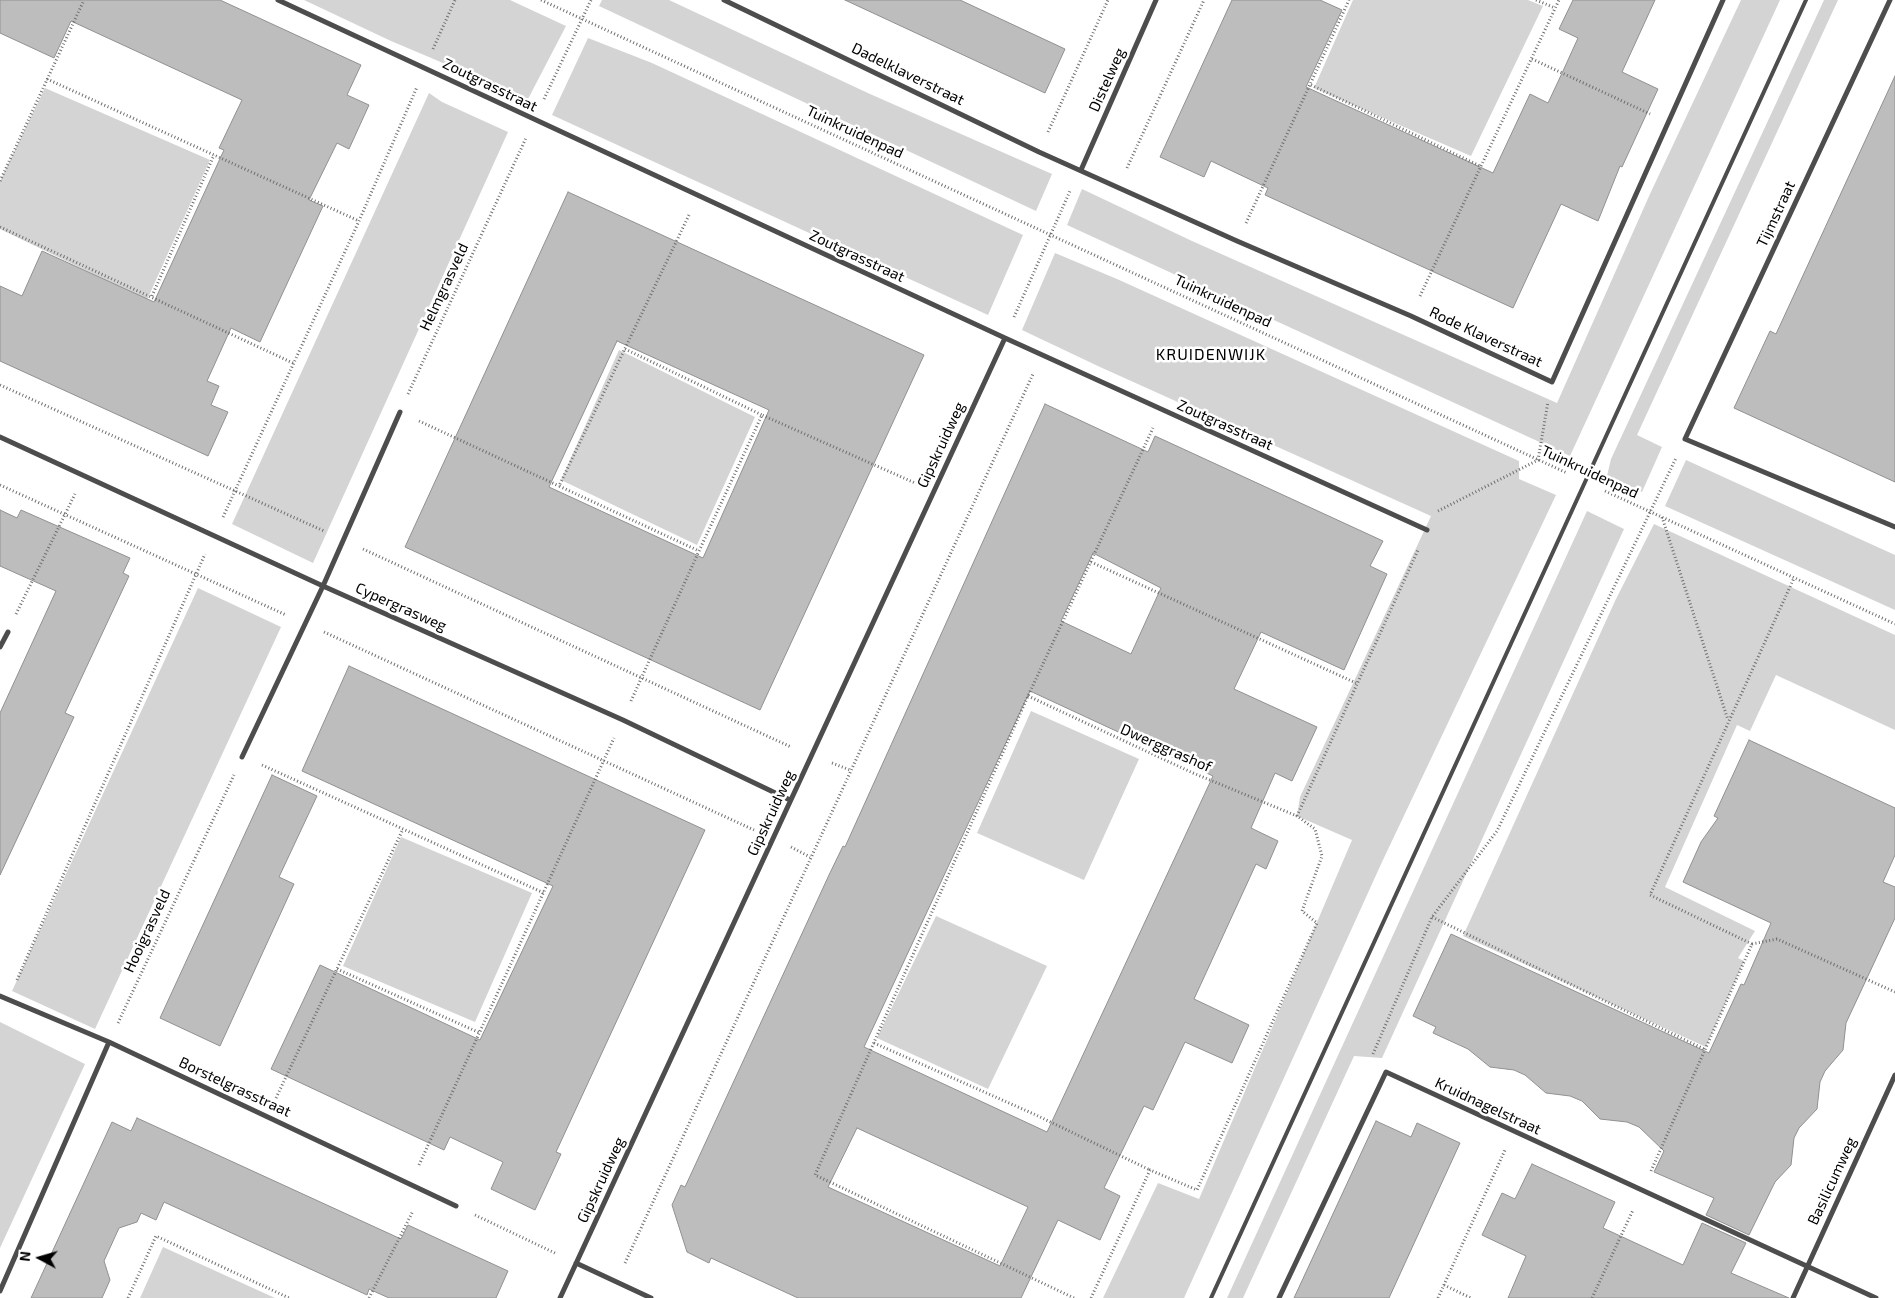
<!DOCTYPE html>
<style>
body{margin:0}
#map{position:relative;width:1895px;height:1298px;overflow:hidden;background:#fff;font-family:"Exo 2",sans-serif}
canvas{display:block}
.north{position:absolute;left:15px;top:1233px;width:50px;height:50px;-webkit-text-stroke:4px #fff;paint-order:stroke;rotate:276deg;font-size:14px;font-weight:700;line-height:20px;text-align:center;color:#000}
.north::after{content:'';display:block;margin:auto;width:18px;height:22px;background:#000;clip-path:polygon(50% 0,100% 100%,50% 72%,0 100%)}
</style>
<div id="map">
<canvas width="1895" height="1298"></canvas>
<div class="north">N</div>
</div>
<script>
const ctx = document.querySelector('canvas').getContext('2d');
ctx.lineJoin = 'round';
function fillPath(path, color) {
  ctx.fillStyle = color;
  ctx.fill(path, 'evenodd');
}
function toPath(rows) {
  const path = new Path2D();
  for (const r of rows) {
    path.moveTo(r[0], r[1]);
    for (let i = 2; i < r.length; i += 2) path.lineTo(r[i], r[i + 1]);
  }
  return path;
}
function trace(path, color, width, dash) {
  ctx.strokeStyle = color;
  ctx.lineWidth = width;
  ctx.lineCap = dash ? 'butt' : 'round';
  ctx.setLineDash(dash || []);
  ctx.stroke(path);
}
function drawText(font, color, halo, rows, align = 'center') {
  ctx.font = font + ' "Exo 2",sans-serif';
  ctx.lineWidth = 5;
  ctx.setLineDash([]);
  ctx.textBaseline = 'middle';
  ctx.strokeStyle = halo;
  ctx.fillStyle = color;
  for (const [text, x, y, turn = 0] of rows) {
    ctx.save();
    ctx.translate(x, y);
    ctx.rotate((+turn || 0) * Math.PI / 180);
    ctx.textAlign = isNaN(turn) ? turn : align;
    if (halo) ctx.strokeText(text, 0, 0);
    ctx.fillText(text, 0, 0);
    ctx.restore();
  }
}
const green = toPath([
 [304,0,510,0,566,26,528,99,391,41],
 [602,0,669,0,870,94,1052,174,1036,211,599,6],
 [1353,0,1528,0,1543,6,1471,156,1314,88],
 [1741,0,1780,0,1570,456,1067,225,1082,189,1192,241,1557,403,1650,194],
 [1824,0,1838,0,1637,435,1662,447,1642,492,1607,476,1611,459],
 [588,38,652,63,1023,235,988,315,552,115],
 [45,88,210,160,147,300,0,229,0,181],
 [429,93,442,102,508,132,313,563,232,524],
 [1055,253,1117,279,1519,461,1519,479,1556,495,1382,862,1184,1298,1103,1298,1158,1183,1199,1199,1352,840,1297,816,1300,797,1431,516,1100,367,1022,330],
 [619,350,755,417,697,545,561,480],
 [1686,460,1895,555,1895,610,1665,506],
 [1587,511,1624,529,1382,1058,1354,1056,1243,1298,1227,1298],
 [1654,524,1895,635,1895,730,1776,675,1750,731,1737,725,1665,887,1755,931,1738,958,1744,961,1706,1047,1463,936,1615,601],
 [198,588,281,627,95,1029,12,991],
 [1031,711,1139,759,1084,880,977,833],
 [401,837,532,893,475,1022,343,966],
 [936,916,1047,966,988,1089,877,1038],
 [0,1022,85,1064,0,1248],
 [163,1247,275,1298,140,1298]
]);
const building = toPath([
 [0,0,220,0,361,65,347,95,369,105,349,149,337,143,309,200,323,206,260,342,231,328,207,381,219,386,211,405,228,412,208,456,0,361,0,286,22,296,42,251,154,302,224,150,219,148,242,100,71,21,54,58,0,33,0,0],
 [845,0,960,0,1065,49,1045,93,845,0],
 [1232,0,1320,0,1342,10,1306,87,1493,173,1530,94,1548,103,1563,71,1578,38,1559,29,1573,0,1655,0,1622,72,1658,89,1622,167,1620,166,1598,221,1561,204,1513,308,1265,195,1268,188,1211,161,1204,177,1160,157,1232,0],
 [1895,76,1895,482,1734,408,1770,331,1776,334,1895,76],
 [568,192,924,355,760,710,405,547,568,192],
 [617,341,769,410,703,558,549,487,617,341],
 [1045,404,1148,452,1155,436,1383,541,1370,566,1387,574,1344,670,1261,632,1234,689,1317,727,1292,781,1275,773,1251,828,1278,841,1266,869,1256,864,1194,999,1249,1025,1232,1063,1185,1042,1153,1110,1144,1106,1104,1188,1120,1196,1100,1240,1058,1220,1021,1298,798,1298,711,1258,709,1263,687,1252,672,1205,681,1185,685,1187,829,875,843,846,845,847,1045,404],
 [1093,553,1161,588,1131,654,1061,621,1093,553],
 [1030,691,1213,776,1047,1132,864,1047,1030,691],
 [857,1128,1028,1207,1000,1266,828,1187,857,1128],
 [0,510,17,518,21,510,130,558,123,573,129,576,65,713,74,717,0,875,0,713,56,591,0,566,0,510],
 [349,666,705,830,556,1152,561,1154,535,1210,491,1189,503,1162,450,1137,444,1150,271,1069,320,965,480,1040,553,886,302,771,349,666],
 [1749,740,1895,808,1895,855,1883,882,1895,887,1895,918,1846,1023,1843,1050,1825,1071,1820,1082,1817,1109,1799,1128,1794,1138,1791,1165,1775,1182,1749,1235,1706,1215,1714,1198,1654,1172,1664,1151,1639,1127,1627,1122,1600,1119,1582,1101,1570,1096,1546,1093,1525,1075,1514,1070,1490,1067,1468,1049,1433,1033,1436,1027,1413,1016,1451,934,1709,1053,1741,984,1744,985,1771,923,1683,882,1701,842,1718,818,1714,816,1749,740],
 [272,775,317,796,279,877,294,884,220,1046,160,1018,272,775],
 [137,1118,401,1239,408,1225,508,1271,496,1298,389,1298,369,1289,367,1295,164,1202,156,1220,141,1213,137,1222,119,1228,104,1261,110,1280,102,1298,31,1298,112,1122,131,1131,137,1118],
 [1376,1121,1411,1137,1417,1123,1460,1143,1389,1298,1294,1298,1376,1121],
 [1532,1164,1615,1202,1603,1228,1683,1265,1702,1223,1746,1243,1731,1273,1789,1298,1508,1298,1526,1256,1482,1235,1502,1193,1515,1199,1532,1164]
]);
const path = toPath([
 [541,0,1567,473],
 [1536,0,1555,8],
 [433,49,455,0],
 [1532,59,1650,114],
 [47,79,359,221],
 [1311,85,1480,166],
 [544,99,591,0],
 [1048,132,1108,0],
 [1127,168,1204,0],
 [0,181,84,0],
 [689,215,559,486,699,551,762,415,915,483],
 [1246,223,1349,0],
 [0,227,293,363],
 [152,296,214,155],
 [1420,296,1559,0],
 [1014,317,1070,191],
 [625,349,762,415],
 [0,385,324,531],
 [408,394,526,138],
 [419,421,559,486],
 [0,485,286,615],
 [1605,491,1895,624],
 [1438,511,1538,460,1548,402],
 [223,517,359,221,417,87],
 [1662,517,1728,720],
 [363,549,791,747],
 [1091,562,1356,683],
 [16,614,75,494],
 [324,632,754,830],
 [1028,696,1193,773,1297,816],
 [631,701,699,551],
 [832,763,850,770],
 [262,765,544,893],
 [791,847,810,857],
 [1432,917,1706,1050],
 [1752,944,1777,939,1895,992],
 [337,969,480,1033],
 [17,980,205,554],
 [118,1023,234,775],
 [874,1043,1036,1115,1150,1170],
 [1373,1054,1432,917,1497,831,1676,458],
 [276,1098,403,829],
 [419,1165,614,738],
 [1651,1171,1752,944,1650,895,1794,578],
 [475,1215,557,1254],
 [625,1263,1033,374],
 [1444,1285,1471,1298],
 [128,1298,156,1236,289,1298],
 [369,1298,413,1211],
 [1074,1298,815,1175,1028,696,1153,428],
 [1091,1298,1150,1170,1197,1190,1317,923,1302,911,1322,856,1315,829,1297,816,1418,550],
 [1438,1298,1505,1150],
 [1592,1298,1633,1210]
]);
const service = toPath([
 [1211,1298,1806,0]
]);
const minor = toPath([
 [278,0,1005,338,1427,530],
 [724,0,1039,152,1237,241,1411,316,1552,382,1723,0],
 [1890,0,1685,439,1895,527],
 [1081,170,1156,0],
 [0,437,323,586,623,720,790,800],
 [0,647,8,632],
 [242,757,323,586,400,412],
 [0,996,109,1042,456,1206],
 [576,1263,651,1298],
 [0,1291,109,1042],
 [560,1298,1005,338],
 [1279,1298,1386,1072,1876,1298],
 [1793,1298,1895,1075]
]);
const streetNames = [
 ["Dadelklaverstraat",908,74,26],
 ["Distelweg",1107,80,-66],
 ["Zoutgrasstraat",490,85,26],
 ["Tuinkruidenpad",855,132,25],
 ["Tijmstraat",1776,214,-65],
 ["Zoutgrasstraat",857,256,25],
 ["Helmgrasveld",444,287,-65],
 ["Tuinkruidenpad",1223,301,25],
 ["Rode Klaverstraat",1486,337,25],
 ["Zoutgrasstraat",1225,425,24],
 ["Gipskruidweg",941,445,-65],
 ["Tuinkruidenpad",1590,472,25],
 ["Cypergrasweg",401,607,24],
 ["Dwerggrashof",1166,748,24],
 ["Gipskruidweg",771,813,-65],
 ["Hooigrasveld",147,931,-65],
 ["Borstelgrasstraat",235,1087,25],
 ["Kruidnagelstraat",1488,1106,25],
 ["Gipskruidweg",601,1180,-65],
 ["Basilicumweg",1832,1181,-65]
];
const neighbourhoodNames = [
 ["KRUIDENWIJK",1211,355]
];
fillPath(green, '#d4d4d4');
fillPath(building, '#bdbdbd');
trace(building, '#919191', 1);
trace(path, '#6f6f6f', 3, [1, 2.5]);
trace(service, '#4d4d4d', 4);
trace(minor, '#4d4d4d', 5);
drawText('15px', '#000', '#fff', streetNames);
ctx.letterSpacing = '1px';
drawText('16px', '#000', '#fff', neighbourhoodNames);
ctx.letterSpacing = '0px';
</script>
